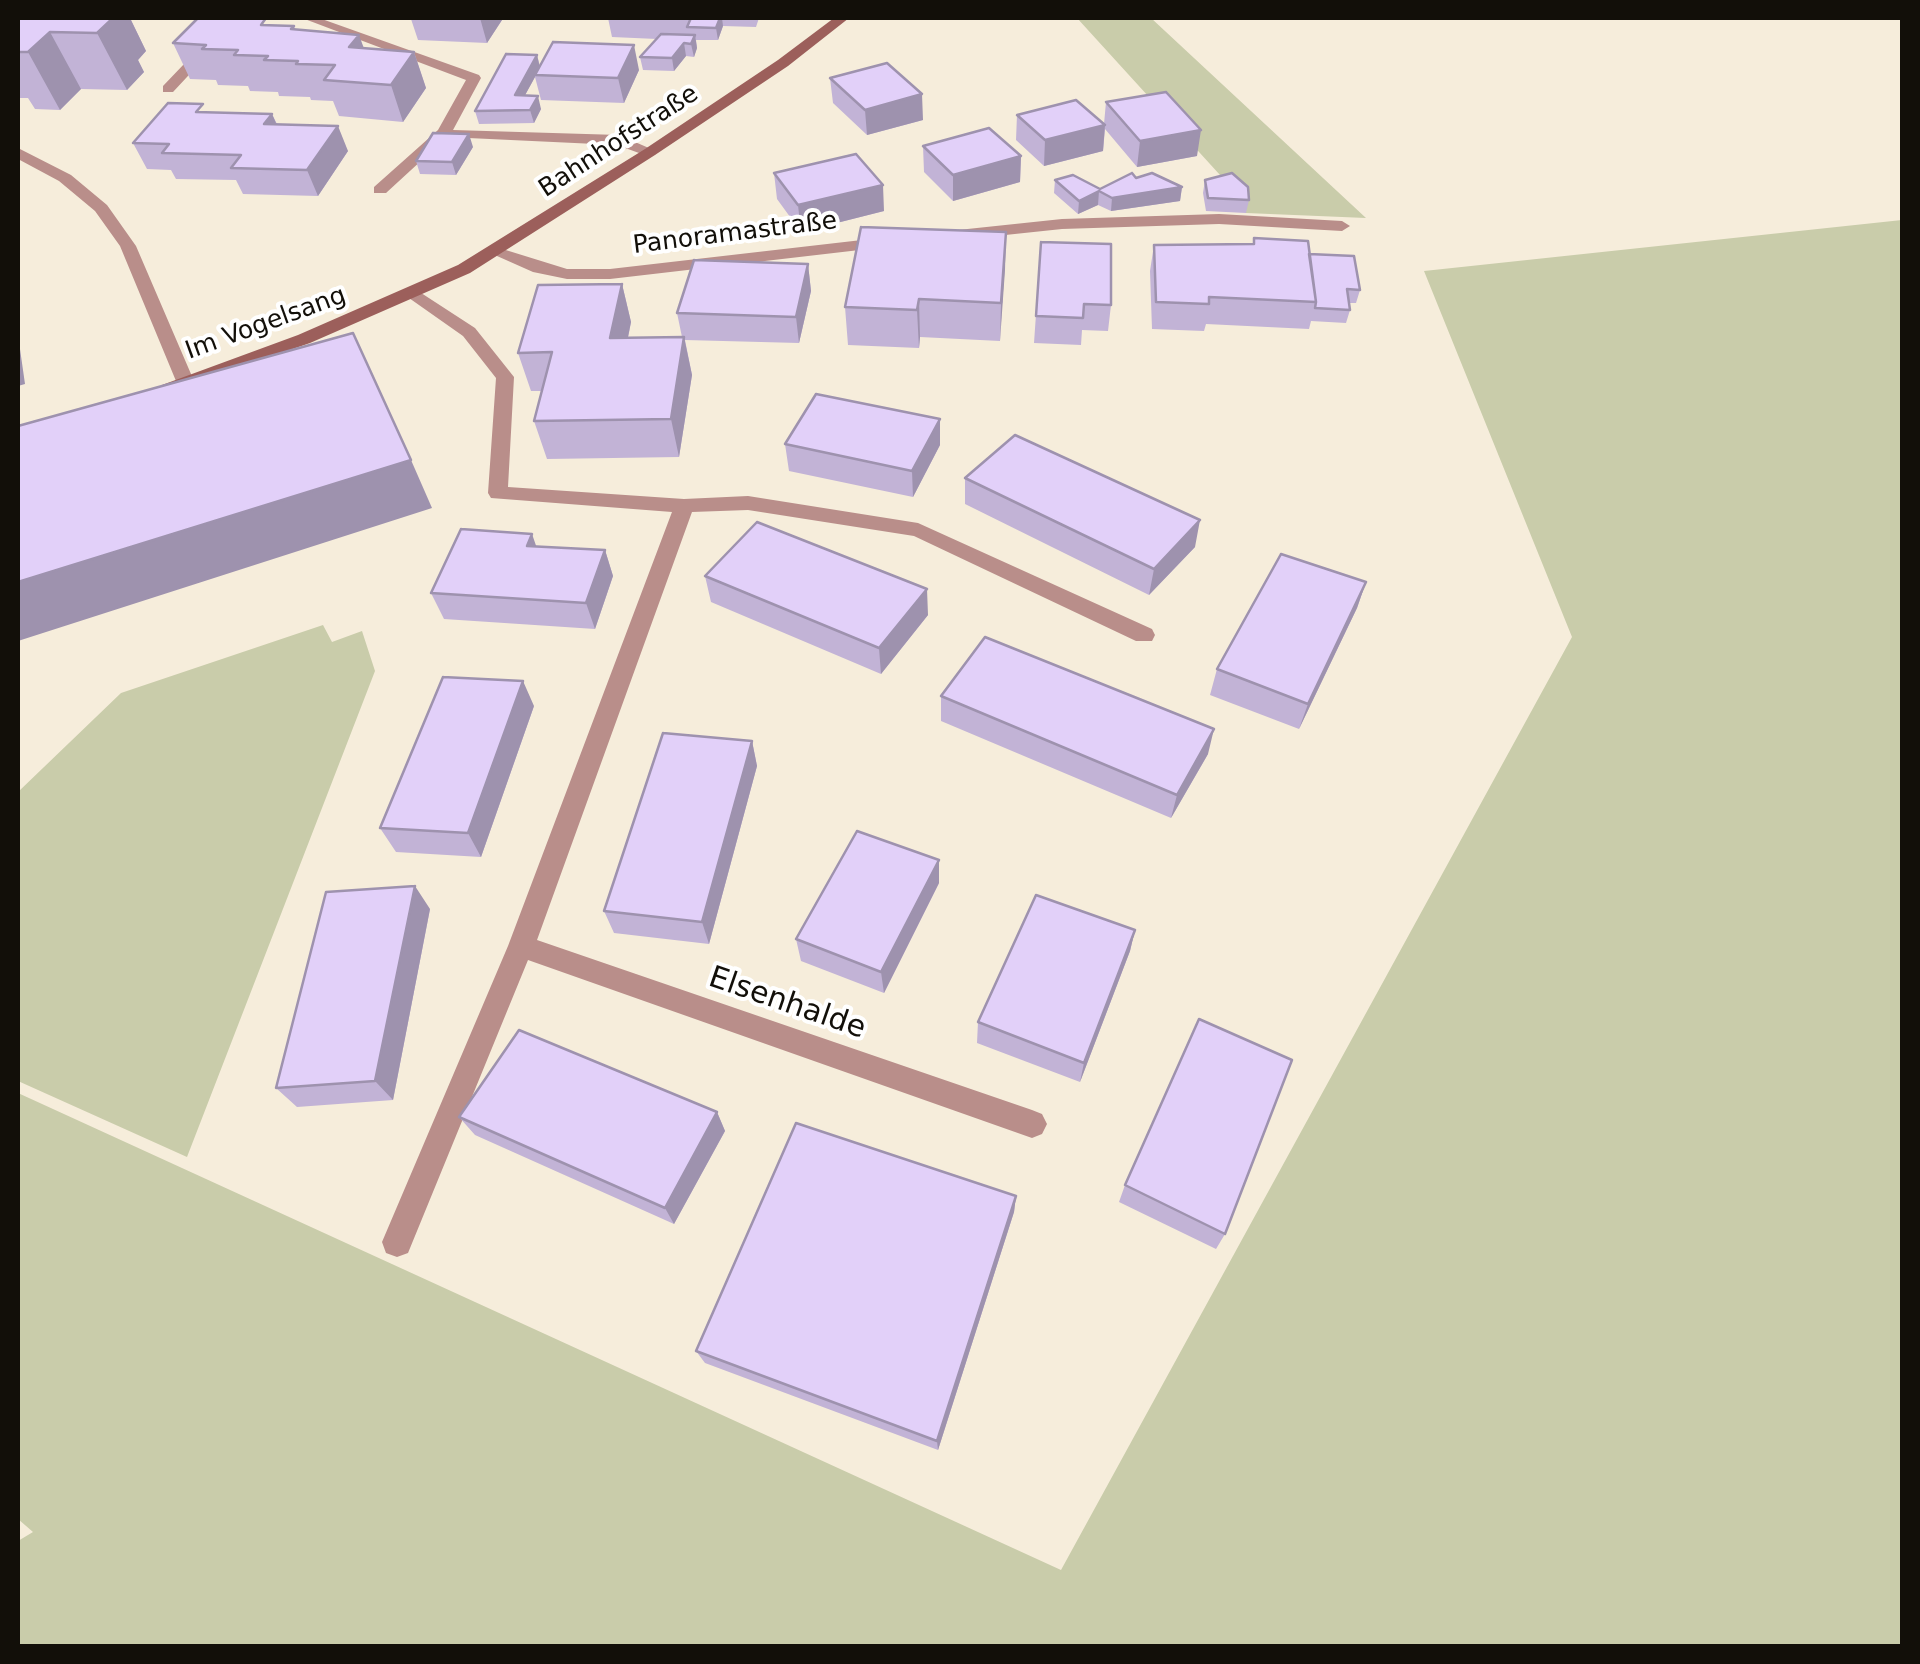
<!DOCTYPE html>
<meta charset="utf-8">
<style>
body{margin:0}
#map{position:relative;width:1920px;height:1664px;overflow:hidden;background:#f6eddb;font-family:"DejaVu Sans",sans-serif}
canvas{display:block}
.frame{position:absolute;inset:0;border:20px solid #120f09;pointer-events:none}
</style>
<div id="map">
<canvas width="1920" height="1664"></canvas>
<div class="frame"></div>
</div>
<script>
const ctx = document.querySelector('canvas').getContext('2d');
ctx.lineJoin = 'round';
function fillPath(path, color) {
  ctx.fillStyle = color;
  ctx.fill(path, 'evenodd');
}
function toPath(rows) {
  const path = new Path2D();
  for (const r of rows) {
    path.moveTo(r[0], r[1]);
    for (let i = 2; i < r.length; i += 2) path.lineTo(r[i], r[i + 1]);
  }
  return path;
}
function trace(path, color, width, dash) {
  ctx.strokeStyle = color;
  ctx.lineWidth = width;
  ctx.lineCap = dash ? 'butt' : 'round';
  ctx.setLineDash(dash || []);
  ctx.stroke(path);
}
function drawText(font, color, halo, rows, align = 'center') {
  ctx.font = font + ' "DejaVu Sans",sans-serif';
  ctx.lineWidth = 8;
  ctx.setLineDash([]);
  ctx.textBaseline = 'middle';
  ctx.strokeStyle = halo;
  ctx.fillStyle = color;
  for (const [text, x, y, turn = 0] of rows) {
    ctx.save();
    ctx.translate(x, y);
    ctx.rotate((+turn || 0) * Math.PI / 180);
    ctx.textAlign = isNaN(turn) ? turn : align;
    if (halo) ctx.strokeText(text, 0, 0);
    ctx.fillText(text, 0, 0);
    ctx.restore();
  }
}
const green = toPath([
 [1077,18,1151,18,1366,218,1246,213,1230,186],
 [1902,220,1902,1646,18,1646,18,1541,33,1532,18,1519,18,1093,1061,1570,1572,637,1424,271],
 [323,625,332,642,362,631,375,671,187,1157,18,1081,18,792,121,693]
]);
const lane = toPath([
 [228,18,242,18,173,92,163,92,163,86,228,18],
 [302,18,319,18,479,75,481,78,453,130,619,135,658,152,650,157,617,145,447,137,386,193,374,193,374,187,438,130,466,80,302,18]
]);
const street = toPath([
 [18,148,71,175,107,205,136,246,194,381,192,385,178,385,176,381,120,246,95,211,59,181,18,159,18,148],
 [1219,214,1342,221,1350,226,1342,231,1219,224,1062,229,958,240,950,235,958,230,1062,219,1219,214],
 [888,237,894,238,894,246,610,279,567,279,533,272,488,252,496,247,567,269,610,269,888,237],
 [415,289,475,328,514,377,508,487,684,499,748,496,918,523,1152,629,1155,635,1152,641,1136,641,914,536,748,510,692,512,537,940,1032,1110,1042,1114,1047,1124,1042,1134,1032,1138,528,960,408,1253,397,1257,386,1253,382,1242,508,946,672,512,491,498,488,493,496,378,463,336,409,298,409,290,415,289]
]);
const secondary = toPath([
 [834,18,849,18,788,66,655,155,470,273,310,343,178,389,164,389,162,385,298,335,458,265,645,149,778,60,834,18]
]);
const wall = toPath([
 [18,18,130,18,146,51,138,60,144,72,127,90,81,89,60,110,35,109,28,98,19,98,18,96],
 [387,18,502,18,502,20,487,43,418,40,411,19],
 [608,18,722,18,723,26,718,40,696,40,697,48,694,57,686,56,674,71,643,70,640,57,657,39,612,37],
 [722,18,759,18,756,27,723,26],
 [269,25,294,26,295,29,364,48,414,52,426,88,403,122,339,116,333,101,311,100,310,97,279,96,278,92,250,91,248,86,218,85,216,80,190,79,173,43],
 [537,55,540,66,639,70,624,103,541,100,535,77,525,95,541,109,534,123,479,124,475,111],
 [830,78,923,120,867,135,833,103],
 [1106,102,1197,156,1137,167,1105,129,1103,151,1044,166,1016,140,1017,115,1104,124],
 [207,112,272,114,277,124,348,151,318,196,243,194,236,180,176,179,171,170,147,169,133,143],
 [923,146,1021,156,1020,182,953,201,924,172],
 [473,147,456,175,420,174,416,161],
 [774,173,884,211,801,232,777,199],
 [1136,178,1182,187,1180,201,1111,211,1098,205,1078,214,1054,193,1055,180,1100,189],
 [1205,180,1249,200,1246,213,1206,211,1203,193],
 [1006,232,1000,341,920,337,919,348,848,345,845,307],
 [1254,238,1309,254,1360,290,1356,303,1349,303,1350,310,1346,323,1311,321,1309,329,1206,324,1204,331,1152,329,1150,271,1154,245,1253,244],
 [1041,242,1111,305,1108,331,1082,330,1081,345,1034,343],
 [808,264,811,291,799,343,685,340,692,375,679,457,547,459,534,421,542,391,531,391,518,353,622,284,631,322,628,338,682,337,677,313],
 [785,444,940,445,913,497,789,471],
 [965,478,1195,547,1149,595,965,504],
 [536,546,605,550,613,576,595,629,444,619,431,593],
 [705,576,928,615,881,674,711,602],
 [1366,582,1357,608,1299,729,1210,695,1217,669],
 [941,696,1208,754,1171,818,941,721],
 [534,706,481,857,396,852,380,828],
 [752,741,757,766,709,944,614,933,604,911],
 [939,883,884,993,801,961,796,939],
 [430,909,393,1100,297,1107,276,1088],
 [1135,930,1130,951,1080,1082,977,1043,978,1022],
 [717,1112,725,1131,674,1224,475,1135,459,1117],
 [1125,1185,1225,1234,1216,1249,1119,1202],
 [1016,1196,1014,1212,938,1450,705,1363,696,1351]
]);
const shadedWall = toPath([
 [99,18,130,18,146,51,138,60,144,72,127,90,97,33],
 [480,18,502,18,502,20,487,43],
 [720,18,722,18,723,26,718,40,716,28],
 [50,32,81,89,60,110,28,52],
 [359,35,372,70,349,47],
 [695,35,697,48,694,57,691,44],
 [684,43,686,56,674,71,672,58],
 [634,45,639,70,624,103,618,78],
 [414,52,426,88,403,122,391,85],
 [537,55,540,68,535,75,535,77,518,108,515,95],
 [922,94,923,120,867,135,865,110],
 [538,96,541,109,534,123,530,110],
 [272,114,283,139,264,124],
 [1105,125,1103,151,1044,166,1045,140],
 [338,126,348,151,318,196,307,170],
 [1201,130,1197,156,1137,167,1140,141],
 [469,134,473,147,456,175,452,162],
 [1021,156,1020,182,953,201,953,175],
 [883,185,884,211,801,232,798,205],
 [1182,187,1180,201,1111,211,1112,198],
 [1099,191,1098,205,1078,214,1079,201],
 [1006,232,1005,270,1000,341,1001,303],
 [808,264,811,291,799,343,796,317],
 [622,284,631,322,620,376,610,338],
 [919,299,920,337,919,348,917,310],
 [18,335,25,384,18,386],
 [684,337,692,375,679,457,671,419],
 [940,419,940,445,913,497,912,471],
 [411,460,432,508,18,641,18,582],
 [1200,520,1195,547,1149,595,1154,569],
 [532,534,541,560,527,546],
 [605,550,613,576,595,629,586,603],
 [1366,582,1357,608,1299,729,1308,704],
 [927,589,928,615,881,674,879,648],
 [523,681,534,706,481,857,468,833],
 [1214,729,1208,754,1171,818,1177,795],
 [752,741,757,766,709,944,702,922],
 [939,860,939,883,884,993,881,972],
 [415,886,430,909,393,1100,375,1081],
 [1135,930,1130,951,1080,1082,1084,1063],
 [717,1112,725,1131,674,1224,665,1208],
 [1016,1196,1014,1212,938,1450,937,1441]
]);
const building = toPath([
 [18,18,113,18,97,33,50,32,28,52,18,52,18,18],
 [198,18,266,18,261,25,294,26,291,29,359,35,349,47,414,52,391,85,324,80,335,65,296,64,298,61,264,60,268,56,234,55,238,50,202,49,206,45,173,43,198,18],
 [691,18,720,18,716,28,687,27,691,18],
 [661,34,695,35,691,44,684,43,672,58,640,57,661,34],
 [553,42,634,45,618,78,535,75,553,42],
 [506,54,537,55,515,95,538,96,530,110,475,111,506,54],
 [887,63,922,94,865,110,830,78,887,63],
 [1166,92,1201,130,1140,141,1106,102,1166,92],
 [1076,100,1105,125,1045,140,1017,115,1076,100],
 [168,103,203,104,196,112,272,114,264,124,338,126,307,170,231,168,241,155,162,153,169,144,133,143,168,103],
 [989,128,1021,156,953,175,923,146,989,128],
 [433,133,469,134,452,162,416,161,433,133],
 [856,154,883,185,798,205,774,173,856,154],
 [1132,173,1136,178,1152,173,1182,187,1112,198,1099,191,1079,201,1055,180,1073,175,1100,189,1132,173],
 [1232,173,1248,187,1249,200,1208,198,1205,180,1232,173],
 [861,227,1006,232,1001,303,919,299,917,310,845,307,861,227],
 [1254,238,1308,241,1316,302,1209,297,1209,304,1156,302,1154,245,1254,244,1254,238],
 [1041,242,1111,244,1111,305,1084,304,1083,318,1036,316,1041,242],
 [1309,254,1354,256,1360,290,1347,289,1350,310,1315,308,1316,302,1309,254],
 [694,260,808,264,796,317,677,313,694,260],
 [622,284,610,338,684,337,671,419,534,421,552,352,518,353,538,285,622,284],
 [353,333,411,460,18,582,18,426,353,333],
 [816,394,940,419,912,471,785,444,816,394],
 [1015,435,1200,520,1154,569,965,478,1015,435],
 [757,522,927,589,879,648,705,576,757,522],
 [461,529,532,534,527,546,605,550,586,603,431,593,461,529],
 [1281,554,1366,582,1308,704,1217,669,1281,554],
 [985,637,1214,729,1177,795,941,696,985,637],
 [443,677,523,681,468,833,380,828,443,677],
 [663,733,752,741,702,922,604,911,663,733],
 [857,831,939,860,881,972,796,939,857,831],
 [415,886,375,1081,276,1088,326,892,415,886],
 [1036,895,1135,930,1084,1063,978,1022,1036,895],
 [1199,1019,1292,1060,1225,1234,1125,1185,1199,1019],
 [519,1030,717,1112,665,1208,459,1117,519,1030],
 [796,1123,1016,1196,937,1441,696,1351,796,1123]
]);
const farStreetnames = [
 ["Bahnhofstraße",619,142,-33],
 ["Panoramastraße",735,234,-7],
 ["Im Vogelsang",266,324,-20]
];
const streetNames = [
 ["Elsenhalde",787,1004,19]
];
fillPath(green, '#c9ccaa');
fillPath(lane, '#b98e8a');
fillPath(street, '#b98e8a');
fillPath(secondary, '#9c5f5b');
fillPath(wall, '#c2b3d6');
fillPath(shadedWall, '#9e92ae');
fillPath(building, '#e2d0f9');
trace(building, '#9e92ae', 2.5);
drawText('25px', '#120f09', '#fff', farStreetnames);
drawText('30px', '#120f09', '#fff', streetNames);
</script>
